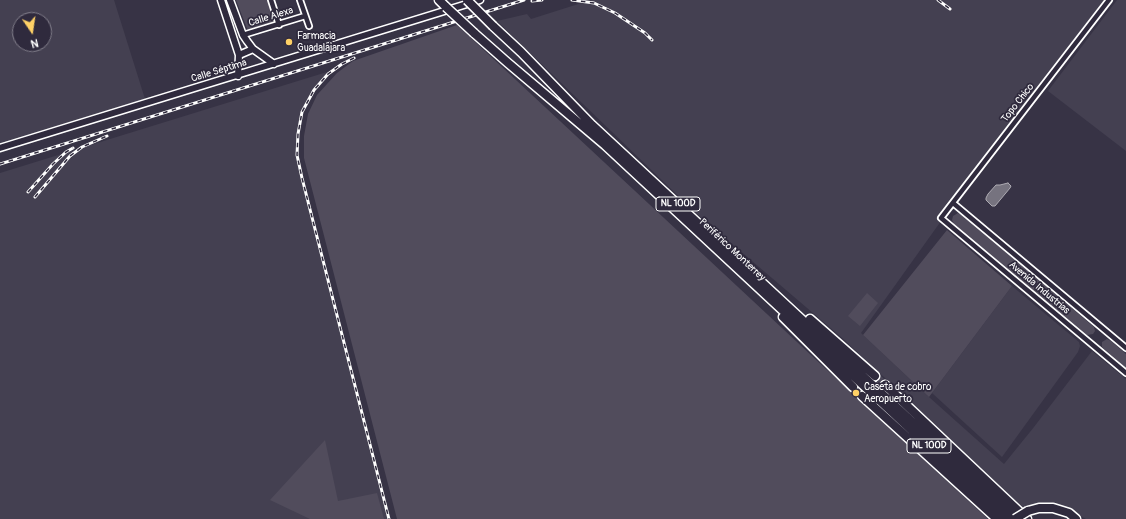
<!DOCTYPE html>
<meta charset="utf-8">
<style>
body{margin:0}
#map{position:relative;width:1126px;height:519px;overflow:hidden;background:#373345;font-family:Pangolin,sans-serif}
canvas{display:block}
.north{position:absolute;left:12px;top:12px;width:40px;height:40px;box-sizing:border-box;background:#2f2a3d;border:1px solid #827f8b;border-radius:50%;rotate:167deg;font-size:11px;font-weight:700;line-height:16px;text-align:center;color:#fff}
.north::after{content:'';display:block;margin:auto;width:14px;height:18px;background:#ffd166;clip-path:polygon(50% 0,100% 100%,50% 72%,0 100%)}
</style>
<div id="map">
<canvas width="1126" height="519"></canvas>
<div class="north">N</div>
</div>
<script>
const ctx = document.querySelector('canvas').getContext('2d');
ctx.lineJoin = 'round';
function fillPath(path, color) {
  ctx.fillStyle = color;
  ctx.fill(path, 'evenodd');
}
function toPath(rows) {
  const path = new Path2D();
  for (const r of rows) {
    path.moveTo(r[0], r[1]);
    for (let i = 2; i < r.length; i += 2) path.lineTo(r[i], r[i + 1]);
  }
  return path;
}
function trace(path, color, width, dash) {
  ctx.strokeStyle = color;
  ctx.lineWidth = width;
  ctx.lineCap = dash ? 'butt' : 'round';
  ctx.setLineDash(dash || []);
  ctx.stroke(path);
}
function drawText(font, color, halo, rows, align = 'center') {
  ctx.font = font + ' Pangolin,sans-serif';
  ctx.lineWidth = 3.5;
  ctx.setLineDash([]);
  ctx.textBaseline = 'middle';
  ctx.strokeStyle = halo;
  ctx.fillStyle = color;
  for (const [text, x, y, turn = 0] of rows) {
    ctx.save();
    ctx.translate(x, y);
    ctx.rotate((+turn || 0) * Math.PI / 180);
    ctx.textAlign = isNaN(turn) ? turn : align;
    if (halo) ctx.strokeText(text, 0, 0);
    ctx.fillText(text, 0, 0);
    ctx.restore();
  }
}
const built = toPath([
 [0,0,114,0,145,99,0,143],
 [20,20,44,20,44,44,20,44],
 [591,0,1105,0,1039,84,861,333,929,397,1004,464,1034,427,1092,351,1126,379,1126,519,1086,519,1058,504,1035,504,1023,510,943,432,841,337,697,214,497,21,527,14,531,19],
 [1117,0,1126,0,1126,151,1048,91],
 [327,72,302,113,297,144,302,178,388,519,0,519,0,173],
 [1012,286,1079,342,1080,346,1078,352,1002,457,932,393]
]);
const green = toPath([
 [236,0,267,0,275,23,248,31],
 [457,25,856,397,988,519,397,519,304,158,304,136,308,114,317,95,337,73,353,61],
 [958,213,962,215,1094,327,1095,331,1093,334,1087,335,954,224,952,220,953,216],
 [947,230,1012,286,929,397,863,335],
 [867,293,878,303,860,326,848,316],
 [1107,339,1111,341,1126,354,1126,368,1102,347,1102,342],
 [325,440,338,501,377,493,384,519,310,519,270,500]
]);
const water = toPath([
 [1008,183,1011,186,1010,188,995,206,992,206,986,200,986,198,988,194,996,185,1000,185,1008,183]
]);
const highwayTunnel = toPath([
 [875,376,885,385]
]);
const street = toPath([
 [271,0,279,25],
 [300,0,309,26],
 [1109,0,941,218,1126,373],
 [243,35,305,16],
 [953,203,1126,348]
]);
const secondary = toPath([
 [221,0,239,55,238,76],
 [230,0,243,35,247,41,253,49,274,64],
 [239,55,253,49],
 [0,148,480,0]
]);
const highway = toPath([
 [439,0,446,7],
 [493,26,521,52,592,125,1017,519],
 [474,33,508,63,605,145,1007,519],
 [783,317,853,387],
 [810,319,875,376],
 [885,385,1027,519],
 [862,396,997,519],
 [1028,511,1039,508,1053,508,1069,513,1076,519]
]);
const rail = toPath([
 [572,0,594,3,615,13,645,33,652,40],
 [938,0,950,9],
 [532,1,542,0],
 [354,58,342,64,328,74,314,90,302,112,298,134,297,155,302,178,389,519],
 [0,164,524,0],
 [28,192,53,164,66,152,73,148],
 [35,197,70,156,82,147,107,136]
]);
const highwayBridge = toPath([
 [467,0,493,26],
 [446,7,474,33],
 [1015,519,1028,511]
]);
const markers = [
 [289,42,4,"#ffd166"],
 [856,393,4,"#ffd166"]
];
const shields = [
 [678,204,44],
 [929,446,44]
];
const shieldNames = [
 ["NL 100D",678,204],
 ["NL 100D",929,446]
];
const streetNames = [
 ["Calle Alexa",271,17,-17],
 ["Calle Séptima",219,71,-17],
 ["Topo Chico",1018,103,-52],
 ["Periférico Monterrey",732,250,43],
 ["Avenida Industrias",1039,288,40]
];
const poiNames = [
 ["Farmacia",297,36],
 ["Guadalajara",297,48],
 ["Caseta de cobro",864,387],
 ["Aeropuerto",864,399]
];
fillPath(built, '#444051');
fillPath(green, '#514c5c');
fillPath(water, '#76737f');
trace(water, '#adabb2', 1);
trace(highwayTunnel, '#4b4758', 8, [8, 4]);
trace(street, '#fff', 8);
trace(secondary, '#fff', 9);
trace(highway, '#fff', 11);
trace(street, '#2f2a3d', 4.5);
trace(secondary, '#2f2a3d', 6);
trace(highway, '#2f2a3d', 8);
trace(rail, '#fff', 3);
trace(rail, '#2f2a3d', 1.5, [4.5]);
trace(highwayBridge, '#fff', 11, []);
trace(highwayBridge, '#2f2a3d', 8);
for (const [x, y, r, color] of markers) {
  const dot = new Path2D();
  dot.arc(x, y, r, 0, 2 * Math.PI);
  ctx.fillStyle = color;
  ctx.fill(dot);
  trace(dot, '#2f2a3d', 1.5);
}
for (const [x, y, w] of shields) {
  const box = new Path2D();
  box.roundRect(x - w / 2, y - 7, w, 14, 3);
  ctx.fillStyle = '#2f2a3d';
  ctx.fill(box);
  trace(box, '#fff', 1);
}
drawText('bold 9px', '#fff', null, shieldNames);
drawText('10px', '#fff', '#2f2a3d', streetNames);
drawText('10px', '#fff', '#2f2a3d', poiNames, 'left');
</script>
